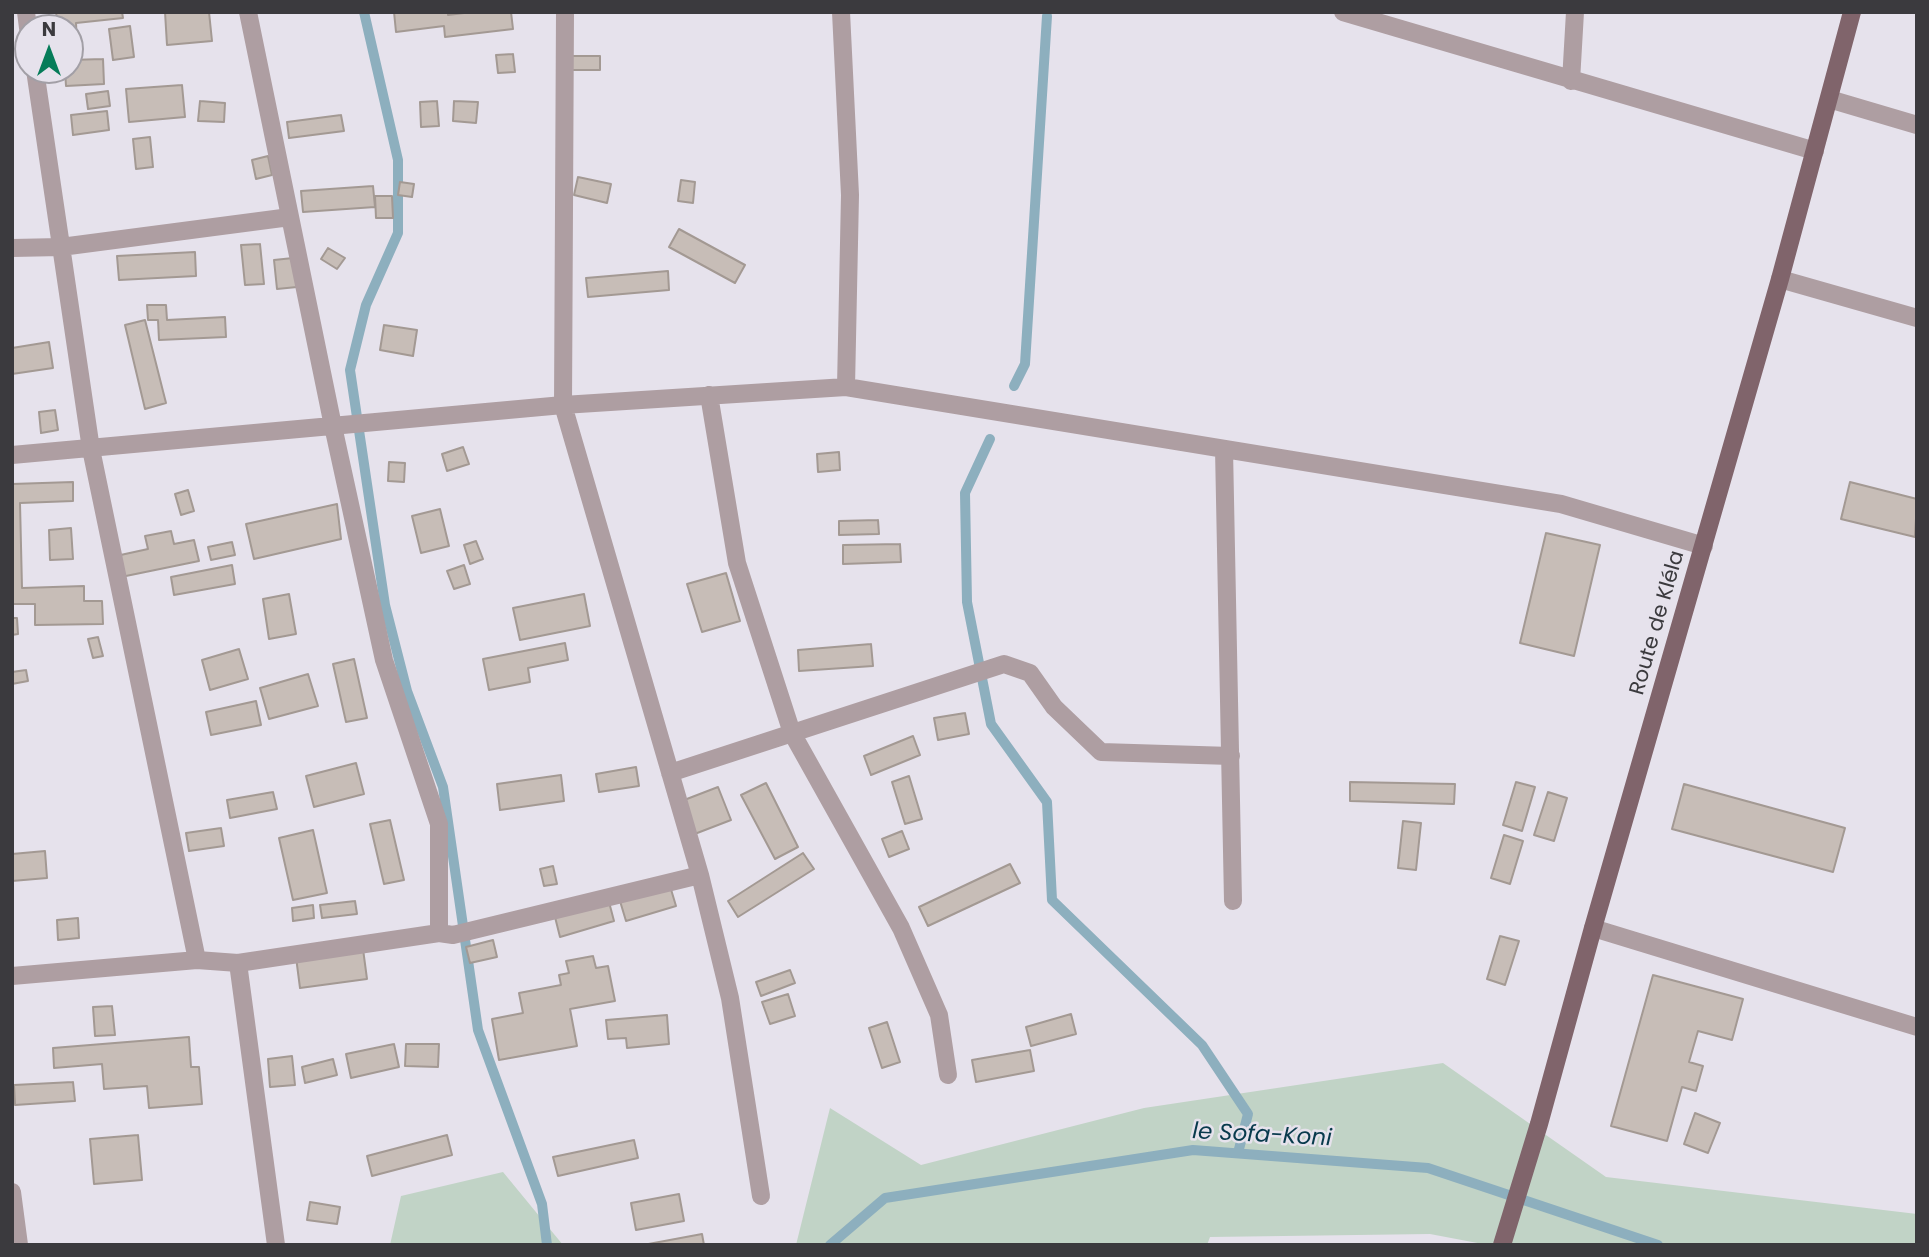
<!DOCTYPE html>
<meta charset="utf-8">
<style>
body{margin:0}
#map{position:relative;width:1929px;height:1257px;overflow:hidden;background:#e6e2ec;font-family:Poppins,sans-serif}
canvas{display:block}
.frame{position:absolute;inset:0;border:14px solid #3b3a3e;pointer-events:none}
.north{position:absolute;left:14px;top:14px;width:70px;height:70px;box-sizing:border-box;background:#e6e2ec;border:2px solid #a29fa6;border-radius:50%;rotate:0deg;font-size:19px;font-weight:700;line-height:28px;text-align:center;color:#3b3a3e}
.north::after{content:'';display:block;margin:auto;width:24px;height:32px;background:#067c59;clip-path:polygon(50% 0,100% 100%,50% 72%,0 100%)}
</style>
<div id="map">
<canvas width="1929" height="1257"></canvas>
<div class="frame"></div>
<div class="north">N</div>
</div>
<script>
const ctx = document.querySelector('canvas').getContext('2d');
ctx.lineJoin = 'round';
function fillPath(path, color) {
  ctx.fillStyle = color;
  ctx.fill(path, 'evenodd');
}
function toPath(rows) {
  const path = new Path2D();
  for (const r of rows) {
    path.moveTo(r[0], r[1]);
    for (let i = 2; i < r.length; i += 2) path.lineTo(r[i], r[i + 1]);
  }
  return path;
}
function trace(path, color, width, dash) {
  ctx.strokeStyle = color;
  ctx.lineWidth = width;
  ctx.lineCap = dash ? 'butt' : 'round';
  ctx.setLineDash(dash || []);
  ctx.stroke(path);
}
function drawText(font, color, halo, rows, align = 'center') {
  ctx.font = font + ' Poppins,sans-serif';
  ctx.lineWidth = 5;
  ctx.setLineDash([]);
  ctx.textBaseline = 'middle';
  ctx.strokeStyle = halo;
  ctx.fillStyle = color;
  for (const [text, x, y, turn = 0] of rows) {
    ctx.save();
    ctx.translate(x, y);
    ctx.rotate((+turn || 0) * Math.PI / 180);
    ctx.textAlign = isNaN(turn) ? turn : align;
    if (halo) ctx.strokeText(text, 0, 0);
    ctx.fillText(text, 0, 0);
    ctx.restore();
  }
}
const green = toPath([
 [1443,1063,1606,1177,1917,1214,1917,1245,1488,1245,1430,1234,1210,1237,1207,1245,796,1245,830,1108,921,1165,1144,1108],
 [503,1172,563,1245,390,1245,401,1196]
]);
const stream = toPath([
 [364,12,398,160,398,233,366,305,350,370,385,605,407,691,443,787,478,1030,542,1204,547,1245],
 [1014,386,1025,364,1047,16],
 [990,439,965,493,967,602,991,724,1047,802,1052,900,1202,1045,1248,1114,1238,1153],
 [830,1245,885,1198,1193,1150,1428,1168,1658,1245]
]);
const building = toPath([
 [56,12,122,12,123,18,76,23,77,44,70,44,70,28,58,28,56,12],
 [165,12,209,12,212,41,167,45,165,12],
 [394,12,448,12,448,15,472,12,511,12,513,29,445,37,444,26,396,32,394,12],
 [130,26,134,57,113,60,109,29,130,26],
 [513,54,515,72,498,73,496,55,513,54],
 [567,56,600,56,600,70,567,70,567,56],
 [103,59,104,84,66,86,65,70,70,70,70,60,103,59],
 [182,85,185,117,129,122,126,89,182,85],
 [108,91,110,106,88,109,86,94,108,91],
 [200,101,225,103,224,122,198,121,200,101],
 [437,101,439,126,421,127,420,102,437,101],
 [454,101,478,102,476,123,453,121,454,101],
 [107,111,109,130,73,135,71,115,107,111],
 [341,115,344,131,289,138,287,122,341,115],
 [150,137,153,167,136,169,133,139,150,137],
 [268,156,272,175,256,179,252,160,268,156],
 [578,177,611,184,607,203,574,195,578,177],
 [681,180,695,182,693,203,678,201,681,180],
 [400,182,414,184,412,197,398,195,400,182],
 [373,186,375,207,303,212,301,191,373,186],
 [375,196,392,196,393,218,376,218,375,196],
 [679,229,745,265,735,283,669,247,679,229],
 [260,244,264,284,245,285,241,245,260,244],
 [328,248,345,258,337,269,321,259,328,248],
 [195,252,196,276,119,280,117,256,195,252],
 [293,258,297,287,277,289,274,260,293,258],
 [668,271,669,290,588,297,586,278,668,271],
 [147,305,166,305,167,320,225,317,226,337,159,340,158,320,148,320,147,305],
 [145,320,166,403,145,409,125,325,145,320],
 [384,325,417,330,413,356,380,350,384,325],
 [49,342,53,368,12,374,12,348,49,342],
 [55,410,58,430,41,433,39,412,55,410],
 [463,447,469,464,447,471,442,454,463,447],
 [839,452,840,470,818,472,817,454,839,452],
 [389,462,405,463,404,482,388,481,389,462],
 [73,482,73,501,20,503,22,588,84,586,84,601,102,601,103,624,35,625,35,604,12,604,12,484,73,482],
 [1850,482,1917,499,1915,537,1841,519,1850,482],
 [188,490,194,511,181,515,175,494,188,490],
 [337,504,341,539,254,559,246,524,337,504],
 [440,509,449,546,421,553,412,516,440,509],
 [878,520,879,534,839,535,839,521,878,520],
 [71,528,73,559,50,560,49,530,71,528],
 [171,531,174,544,194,540,199,561,121,577,116,556,148,549,145,536,171,531],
 [1546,533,1600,545,1574,656,1520,643,1546,533],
 [476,541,483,559,470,564,464,545,476,541],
 [232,542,235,555,211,560,208,547,232,542],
 [900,544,901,562,843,564,843,545,900,544],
 [232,565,235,584,174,595,171,577,232,565],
 [464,565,470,584,454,589,447,571,464,565],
 [726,573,740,621,702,632,687,584,726,573],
 [289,594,296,634,269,639,263,599,289,594],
 [584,594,590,626,520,640,513,608,584,594],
 [12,618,17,618,18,634,12,635,12,618],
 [98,637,103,656,93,658,88,639,98,637],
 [565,643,568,660,528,668,530,682,489,690,483,659,565,643],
 [871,644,873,666,799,671,798,650,871,644],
 [239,649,248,679,210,690,202,660,239,649],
 [354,659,367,718,346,722,333,664,354,659],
 [26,670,28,681,12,684,12,672,26,670],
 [308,674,318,706,269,719,260,688,308,674],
 [256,701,261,725,211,735,206,712,256,701],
 [965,713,969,734,938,740,934,718,965,713],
 [913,736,920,755,871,775,864,756,913,736],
 [356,763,364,794,314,807,306,776,356,763],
 [636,767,639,786,599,792,596,774,636,767],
 [561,775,564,801,500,810,497,784,561,775],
 [909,776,922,819,905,824,892,782,909,776],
 [1350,782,1455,784,1454,804,1350,801,1350,782],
 [1516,782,1535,787,1522,831,1503,825,1516,782],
 [766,783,798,847,775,859,741,795,766,783],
 [1684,784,1845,828,1833,872,1672,829,1684,784],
 [718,787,731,820,692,835,679,802,718,787],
 [273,792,277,809,230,818,227,800,273,792],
 [1548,792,1567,798,1554,841,1534,835,1548,792],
 [390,820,404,880,384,884,370,824,390,820],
 [1403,821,1421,823,1416,870,1398,868,1403,821],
 [221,828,224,846,189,851,186,833,221,828],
 [313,830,327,893,293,900,279,838,313,830],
 [902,831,909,849,889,857,882,839,902,831],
 [1504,835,1523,841,1510,884,1491,878,1504,835],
 [45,851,47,878,12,881,12,854,45,851],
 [803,853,814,869,738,917,728,901,803,853],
 [1010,864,1020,883,928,926,919,907,1010,864],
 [553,866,557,884,544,886,540,869,553,866],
 [670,886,676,906,626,921,620,901,670,886],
 [355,901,357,914,322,918,320,905,355,901],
 [609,902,614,921,560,937,555,917,609,902],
 [313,905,314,918,293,921,292,908,313,905],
 [78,918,79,938,58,940,57,920,78,918],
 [1500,936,1519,941,1505,985,1487,979,1500,936],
 [493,940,497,957,470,963,466,947,493,940],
 [363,949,367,979,300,988,296,957,363,949],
 [593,956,596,968,608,966,615,1001,570,1009,577,1046,499,1060,492,1019,523,1013,519,993,561,985,559,975,569,973,566,961,593,956],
 [790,970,795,983,761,996,756,982,790,970],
 [1653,975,1743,999,1732,1040,1698,1031,1689,1062,1703,1066,1696,1091,1682,1087,1667,1141,1611,1126,1653,975],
 [788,994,795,1016,770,1024,762,1002,788,994],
 [112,1006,115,1035,95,1036,93,1007,112,1006],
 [1071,1014,1076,1034,1031,1046,1026,1027,1071,1014],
 [667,1015,669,1044,627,1048,626,1038,608,1039,606,1020,667,1015],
 [887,1022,900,1062,882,1068,869,1028,887,1022],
 [189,1037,191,1067,199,1067,202,1104,149,1108,147,1086,104,1089,102,1064,54,1068,53,1048,189,1037],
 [394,1044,399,1067,351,1078,346,1054,394,1044],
 [406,1044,439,1044,438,1067,405,1066,406,1044],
 [1030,1050,1034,1071,976,1082,972,1060,1030,1050],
 [292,1056,295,1085,270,1087,268,1059,292,1056],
 [333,1059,337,1075,305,1083,302,1067,333,1059],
 [73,1082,75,1101,15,1105,14,1085,73,1082],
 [1695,1113,1720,1123,1708,1153,1684,1144,1695,1113],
 [138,1135,142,1180,94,1184,90,1139,138,1135],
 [447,1135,452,1155,372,1176,367,1156,447,1135],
 [634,1140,638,1158,558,1176,553,1157,634,1140],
 [679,1194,684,1221,636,1230,631,1203,679,1194],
 [310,1202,340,1207,337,1224,307,1220,310,1202],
 [702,1234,704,1245,643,1245,702,1234]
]);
const minor = toPath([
 [26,12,28,28],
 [248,12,333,426,384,660,439,824,439,933],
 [565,12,563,405,700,875,730,998,761,1196],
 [841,12,850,195,846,387],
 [1343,12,1815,151],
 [35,70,91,449,197,960],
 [1571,81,1575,12],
 [1829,99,1917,125],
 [12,248,61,247,290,217],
 [1780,279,1917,318],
 [709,395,737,563,792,733,901,928,939,1015,948,1075],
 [1224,449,1233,901],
 [12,455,563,405,846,387,1561,504,1704,546],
 [670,773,1004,664,1030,673,1054,707,1101,752,1231,756],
 [1593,928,1917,1027],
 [238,963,276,1245],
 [12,976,197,960,238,963,439,933,453,935,700,875],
 [12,1192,19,1245]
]);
const major = toPath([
 [1502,1245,1539,1124,1593,928,1780,279,1852,12]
]);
const streetNames = [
 ["Route de Kléla",1658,623,-74]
];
const waterNames = [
 ["le Sofa-Koni",1262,1136,3]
];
fillPath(green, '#c1d3c6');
trace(stream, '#8dafbe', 10);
fillPath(building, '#c7bdb7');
trace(building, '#a39993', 2);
trace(minor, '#ae9ea2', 18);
trace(major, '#80646b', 18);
drawText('21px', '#3b3a3e', '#e6e2ec', streetNames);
drawText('italic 23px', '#083a4c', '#e6e2ec', waterNames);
</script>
